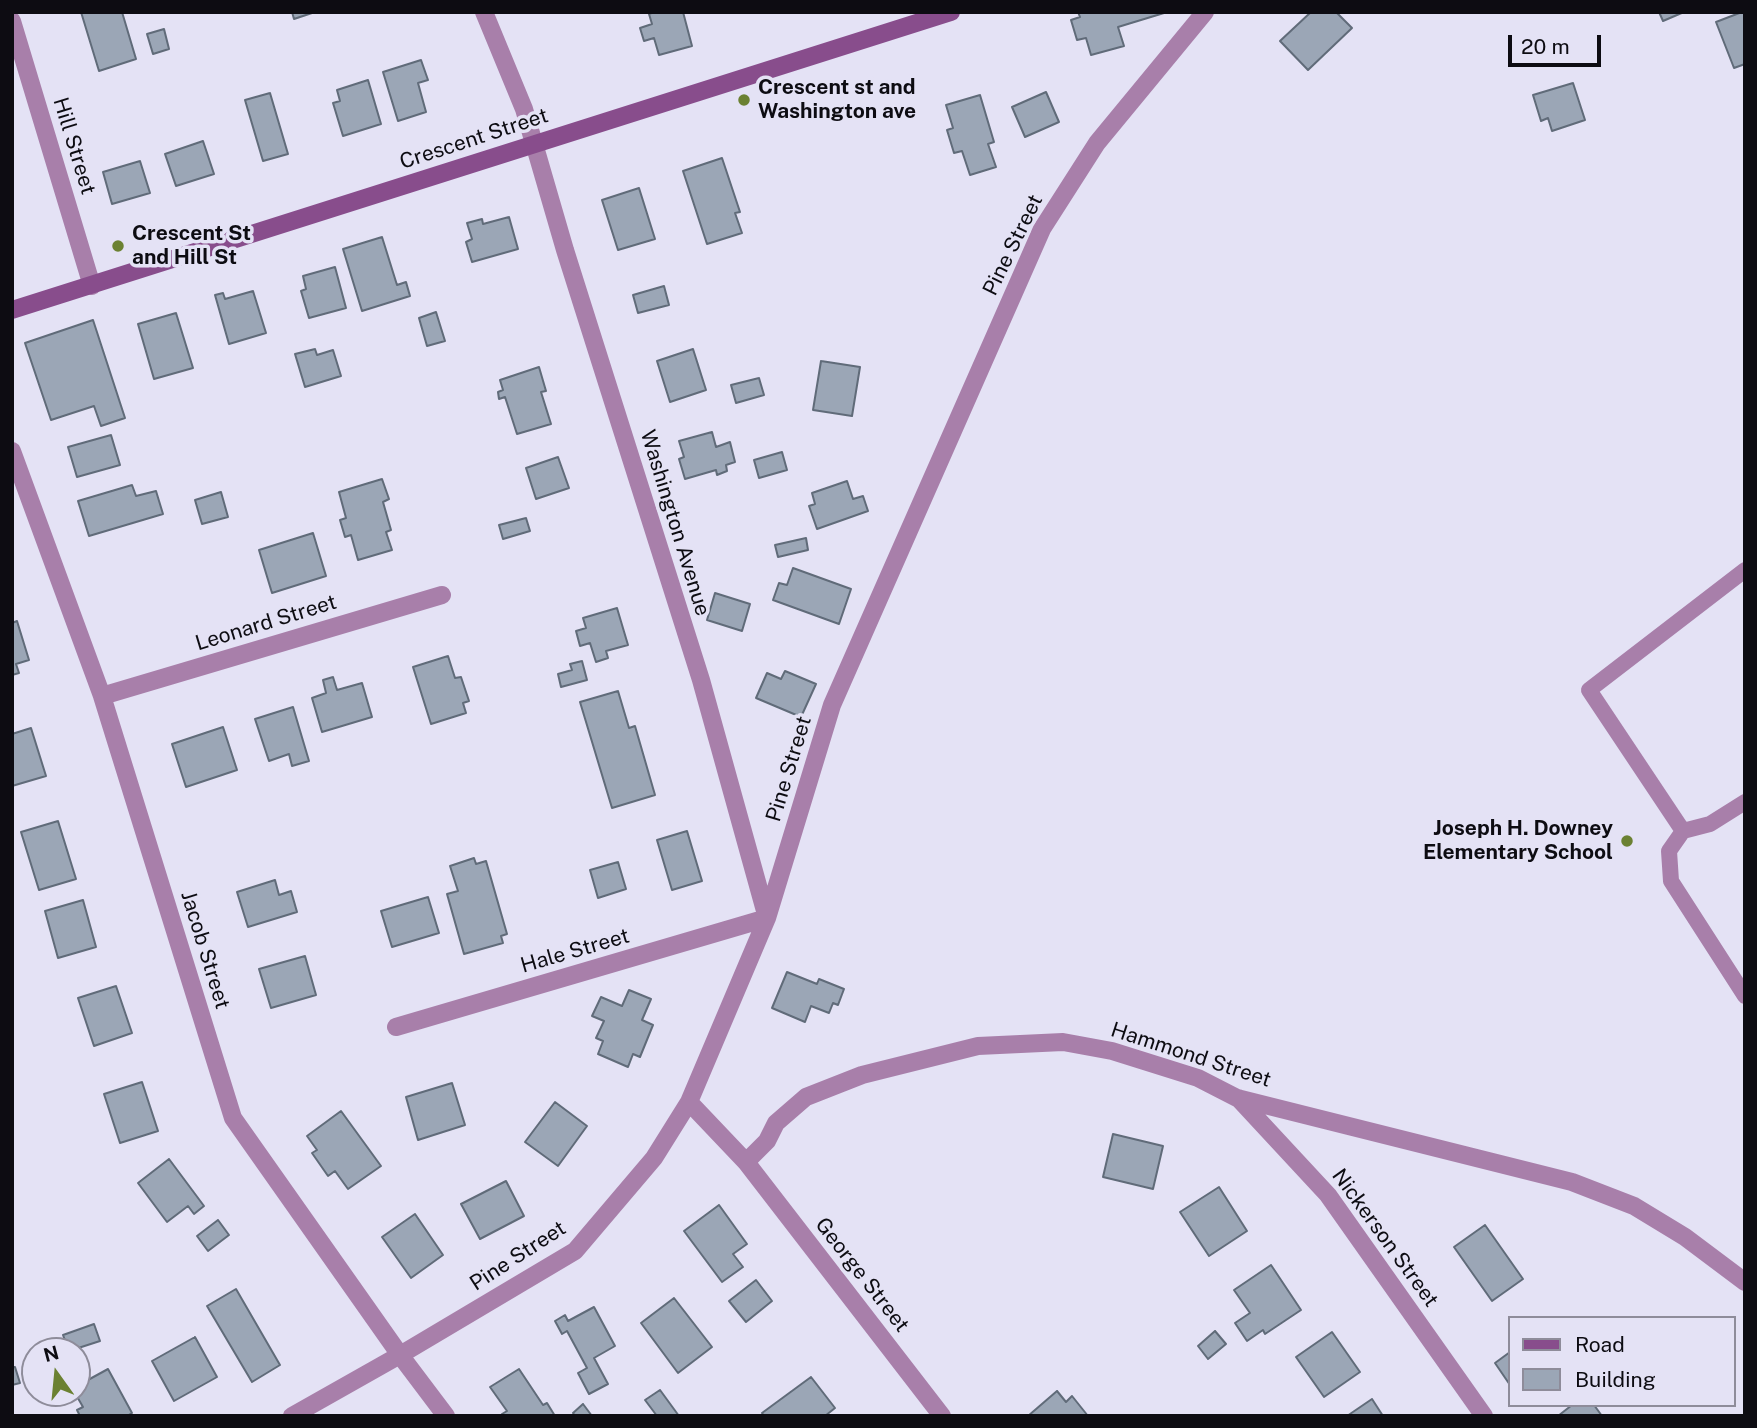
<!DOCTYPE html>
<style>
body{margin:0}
#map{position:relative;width:1757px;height:1428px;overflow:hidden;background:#e4e2f5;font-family:"Public Sans",sans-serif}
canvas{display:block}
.frame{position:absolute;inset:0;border:14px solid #0d0c12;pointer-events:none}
.legend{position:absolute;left:1508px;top:1316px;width:228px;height:91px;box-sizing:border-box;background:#e4e2f5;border:2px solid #8e8c9a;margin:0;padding:9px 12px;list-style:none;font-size:21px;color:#0d0c12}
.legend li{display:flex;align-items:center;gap:14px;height:35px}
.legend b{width:35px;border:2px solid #8e8c9a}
.north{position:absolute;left:21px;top:1337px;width:70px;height:70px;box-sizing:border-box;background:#e4e2f5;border:2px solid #8e8c9a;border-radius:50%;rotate:345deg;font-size:19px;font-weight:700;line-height:28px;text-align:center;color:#0d0c12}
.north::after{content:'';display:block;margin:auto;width:24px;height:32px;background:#6b8132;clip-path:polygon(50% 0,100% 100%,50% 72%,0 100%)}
.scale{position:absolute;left:1508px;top:35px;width:93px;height:32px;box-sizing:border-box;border:4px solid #0d0c12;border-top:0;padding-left:9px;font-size:21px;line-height:24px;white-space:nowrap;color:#0d0c12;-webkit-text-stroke:5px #e4e2f5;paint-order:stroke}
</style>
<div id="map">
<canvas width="1757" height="1428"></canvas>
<div class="frame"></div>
<ul class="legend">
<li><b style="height:9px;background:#884d8c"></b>Road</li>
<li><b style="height:19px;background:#9ba6b6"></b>Building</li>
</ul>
<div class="north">N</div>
<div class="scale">20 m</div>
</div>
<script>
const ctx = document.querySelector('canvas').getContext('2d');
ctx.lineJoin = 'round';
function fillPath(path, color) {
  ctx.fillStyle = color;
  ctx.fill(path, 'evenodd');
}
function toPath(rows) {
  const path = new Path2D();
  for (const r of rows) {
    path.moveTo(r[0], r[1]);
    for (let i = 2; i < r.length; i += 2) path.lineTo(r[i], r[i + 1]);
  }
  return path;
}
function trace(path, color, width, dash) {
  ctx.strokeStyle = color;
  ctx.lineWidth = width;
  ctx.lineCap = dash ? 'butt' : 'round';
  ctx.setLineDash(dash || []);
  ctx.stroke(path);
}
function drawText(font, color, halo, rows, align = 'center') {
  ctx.font = font + ' "Public Sans",sans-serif';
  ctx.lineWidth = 7;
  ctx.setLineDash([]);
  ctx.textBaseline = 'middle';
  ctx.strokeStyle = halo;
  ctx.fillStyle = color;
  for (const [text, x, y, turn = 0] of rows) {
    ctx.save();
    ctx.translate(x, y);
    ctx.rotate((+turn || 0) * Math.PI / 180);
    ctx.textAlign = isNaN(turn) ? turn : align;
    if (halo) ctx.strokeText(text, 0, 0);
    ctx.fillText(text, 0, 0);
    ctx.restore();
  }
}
const building = toPath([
 [81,12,122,12,136,59,99,71,81,12],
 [292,12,315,12,294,19,292,12],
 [654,12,683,12,692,46,659,55,654,38,644,41,640,28,652,24,649,14,654,12],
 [1078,12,1164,12,1164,13,1118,27,1124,46,1091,55,1086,38,1077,40,1071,20,1080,17,1078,12],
 [1311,12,1336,12,1352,28,1308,70,1280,41,1311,12],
 [1659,12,1684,12,1663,21,1659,12],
 [1742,12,1745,12,1745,64,1734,68,1716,22,1742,12],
 [164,29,169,49,153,54,147,34,164,29],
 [421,60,428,80,418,83,426,112,398,121,383,72,421,60],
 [368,80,381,124,343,136,333,103,340,101,337,90,368,80],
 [1573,83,1585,120,1552,131,1548,118,1541,121,1533,95,1573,83],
 [1046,92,1059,122,1025,137,1012,107,1046,92],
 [270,93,288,154,263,161,245,100,270,93],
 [980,95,994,142,988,144,996,167,970,175,962,151,954,153,947,130,953,128,946,105,980,95],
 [203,141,214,174,176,186,165,154,203,141],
 [722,158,740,212,735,213,742,233,707,244,683,171,722,158],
 [140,161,150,193,112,204,103,172,140,161],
 [639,188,655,239,618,250,602,200,639,188],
 [509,217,518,249,472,262,466,242,472,239,467,223,482,219,483,224,509,217],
 [382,237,397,285,406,282,410,296,362,311,343,249,382,237],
 [335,267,346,308,309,318,301,291,306,289,303,276,335,267],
 [664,286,669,305,638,313,633,295,664,286],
 [253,291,266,333,229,344,215,295,223,293,225,299,253,291],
 [436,312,445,341,427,346,419,318,436,312],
 [176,313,193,368,154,379,138,324,176,313],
 [93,320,125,418,101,426,94,406,51,420,25,343,93,320],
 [315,349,317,355,333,350,341,376,305,387,295,354,315,349],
 [693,349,706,390,670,402,657,361,693,349],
 [821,361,860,367,852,416,813,410,821,361],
 [539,367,546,391,541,392,551,424,517,434,505,397,499,399,498,392,503,390,500,380,539,367],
 [759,378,764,395,736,403,731,385,759,378],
 [712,432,716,447,730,442,735,462,726,465,727,471,717,475,716,470,685,479,679,459,684,457,679,441,712,432],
 [111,435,120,465,77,477,68,447,111,435],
 [782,452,787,470,759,478,754,460,782,452],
 [558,457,569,488,536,499,526,468,558,457],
 [382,479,389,499,383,502,391,530,386,532,392,550,358,560,351,535,345,537,340,520,346,518,339,492,382,479],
 [847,481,853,499,863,496,868,511,817,529,809,506,815,504,812,493,847,481],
 [132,485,136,496,156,491,163,514,89,536,78,501,132,485],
 [221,492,228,517,202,524,195,500,221,492],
 [526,518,530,531,503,539,499,525,526,518],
 [313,533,326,576,272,593,259,550,313,533],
 [806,538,808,550,778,557,775,545,806,538],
 [793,568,851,589,839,624,773,600,779,583,787,585,793,568],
 [715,593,750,604,742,631,707,620,715,593],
 [617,608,628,645,606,651,608,658,596,662,590,643,580,646,576,631,586,628,583,618,617,608],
 [17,621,29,660,16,664,19,673,12,675,12,623,17,621],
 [448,656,455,678,461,677,469,701,463,703,466,713,431,724,413,667,448,656],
 [582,661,587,680,561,687,558,674,572,670,570,664,582,661],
 [785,671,816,684,801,717,756,698,767,673,781,679,785,671],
 [333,677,337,690,362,683,372,717,322,732,312,698,326,693,323,680,333,677],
 [618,691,629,728,635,726,655,795,612,808,580,702,618,691],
 [293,707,309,761,292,766,289,754,269,761,255,719,293,707],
 [223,727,237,770,186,787,172,744,223,727],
 [31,728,46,776,12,786,12,734,31,728],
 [58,821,76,879,39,890,21,832,58,821],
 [687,831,702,881,672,890,657,840,687,831],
 [474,858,476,864,486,861,507,934,501,936,503,943,464,954,447,894,458,891,450,866,474,858],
 [618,862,626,889,598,898,590,870,618,862],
 [275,880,279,895,291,891,297,912,248,927,237,892,275,880],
 [428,897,439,933,392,947,381,911,428,897],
 [83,900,96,947,58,958,45,911,83,900],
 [305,956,316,995,271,1008,259,969,305,956],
 [787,972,817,984,819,979,844,989,838,1005,833,1003,829,1013,811,1006,805,1022,772,1008,787,972],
 [116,986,132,1033,94,1046,78,998,116,986],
 [629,990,651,999,642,1020,653,1025,640,1057,633,1054,628,1067,598,1054,603,1041,596,1038,604,1021,592,1016,601,997,622,1006,629,990],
 [142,1082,158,1131,120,1143,104,1094,142,1082],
 [452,1083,465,1125,418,1140,406,1097,452,1083],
 [555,1102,587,1126,558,1166,525,1142,555,1102],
 [341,1111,381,1166,348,1189,335,1171,328,1176,312,1153,317,1150,307,1136,341,1111],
 [1113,1134,1163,1146,1153,1189,1103,1177,1113,1134],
 [169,1159,204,1206,194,1214,188,1206,167,1222,138,1183,169,1159],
 [506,1181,524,1216,480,1239,461,1204,506,1181],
 [1219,1187,1247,1231,1209,1256,1180,1212,1219,1187],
 [719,1205,747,1244,733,1254,743,1267,722,1282,684,1231,719,1205],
 [415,1214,443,1255,411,1278,382,1237,415,1214],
 [218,1220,229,1235,208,1251,197,1236,218,1220],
 [1485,1225,1523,1279,1492,1301,1454,1247,1485,1225],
 [1271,1265,1301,1310,1265,1334,1263,1330,1247,1341,1235,1323,1250,1313,1234,1290,1271,1265],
 [756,1280,772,1301,746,1322,729,1301,756,1280],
 [236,1289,280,1365,252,1382,207,1306,236,1289],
 [674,1298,712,1347,678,1373,641,1323,674,1298],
 [594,1307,615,1346,594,1358,608,1384,589,1394,578,1373,587,1368,567,1331,562,1334,555,1321,565,1315,568,1321,594,1307],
 [94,1324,100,1341,69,1351,63,1335,94,1324],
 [1215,1331,1226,1344,1208,1359,1198,1346,1215,1331],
 [1332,1332,1360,1372,1324,1397,1296,1357,1332,1332],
 [195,1337,217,1377,174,1401,152,1361,195,1337],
 [1510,1352,1510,1385,1495,1363,1510,1352],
 [12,1367,15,1367,20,1383,12,1385,12,1367],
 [108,1369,132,1413,127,1416,80,1416,77,1410,83,1407,75,1393,77,1386,108,1369],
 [519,1369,543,1405,547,1403,555,1416,504,1416,502,1414,507,1411,490,1387,519,1369],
 [811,1377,835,1408,825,1416,764,1416,762,1413,811,1377],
 [660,1390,679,1416,657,1416,645,1400,660,1390],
 [1057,1391,1066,1402,1072,1396,1088,1416,1028,1416,1057,1391],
 [1372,1399,1383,1416,1347,1416,1372,1399],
 [583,1404,592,1416,575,1416,573,1413,583,1404],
 [1572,1405,1594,1405,1602,1416,1558,1416,1572,1405]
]);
const service = toPath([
 [1745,802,1710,824,1683,831,1669,851,1671,881,1745,996],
 [1683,831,1589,690,1745,570]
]);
const minor = toPath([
 [12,21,92,286],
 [12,451,102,696,233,1118,400,1355,446,1416],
 [102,696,442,595],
 [396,1027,767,918,701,680,565,250,524,109,484,12],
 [1238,1098,1328,1195,1484,1416],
 [689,1102,746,1162,942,1416],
 [746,1162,767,1141,776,1123,806,1097,862,1075,978,1046,1063,1042,1112,1051,1198,1078,1237,1098,1572,1182,1634,1206,1685,1237,1745,1282],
 [292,1416,400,1355,575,1251,654,1158,689,1102,767,918,832,705,1042,229,1097,143,1205,12]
]);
const secondary = toPath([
 [12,310,951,12]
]);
const markers = [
 [744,100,7,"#6b8132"],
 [118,246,7,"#6b8132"],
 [1627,841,7,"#6b8132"]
];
const poiNames = [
 ["Crescent st and",758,88],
 ["Washington ave",758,112],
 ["Crescent St",132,234],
 ["and Hill St",132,258],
 ["Joseph H. Downey",1613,829,"right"],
 ["Elementary School",1613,853,"right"]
];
const streetNames = [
 ["Crescent Street",474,139,-18],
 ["Hill Street",74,146,73],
 ["Pine Street",1013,245,-64],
 ["Washington Avenue",675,523,73],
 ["Leonard Street",266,623,-17],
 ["Pine Street",789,769,-73],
 ["Jacob Street",205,950,73],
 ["Hale Street",575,951,-16],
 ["Hammond Street",1191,1055,18],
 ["Nickerson Street",1385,1238,54],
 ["Pine Street",518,1256,-33],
 ["George Street",862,1275,52]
];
fillPath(building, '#9ba6b6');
trace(building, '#606b79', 2);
trace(service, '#a87faa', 16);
trace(minor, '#a87faa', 18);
trace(secondary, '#884d8c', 18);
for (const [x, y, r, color] of markers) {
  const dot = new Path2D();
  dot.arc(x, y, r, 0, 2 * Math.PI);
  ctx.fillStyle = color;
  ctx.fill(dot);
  trace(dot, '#e4e2f5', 2.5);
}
drawText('bold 21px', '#0d0c12', '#e4e2f5', poiNames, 'left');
drawText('21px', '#0d0c12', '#e4e2f5', streetNames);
</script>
